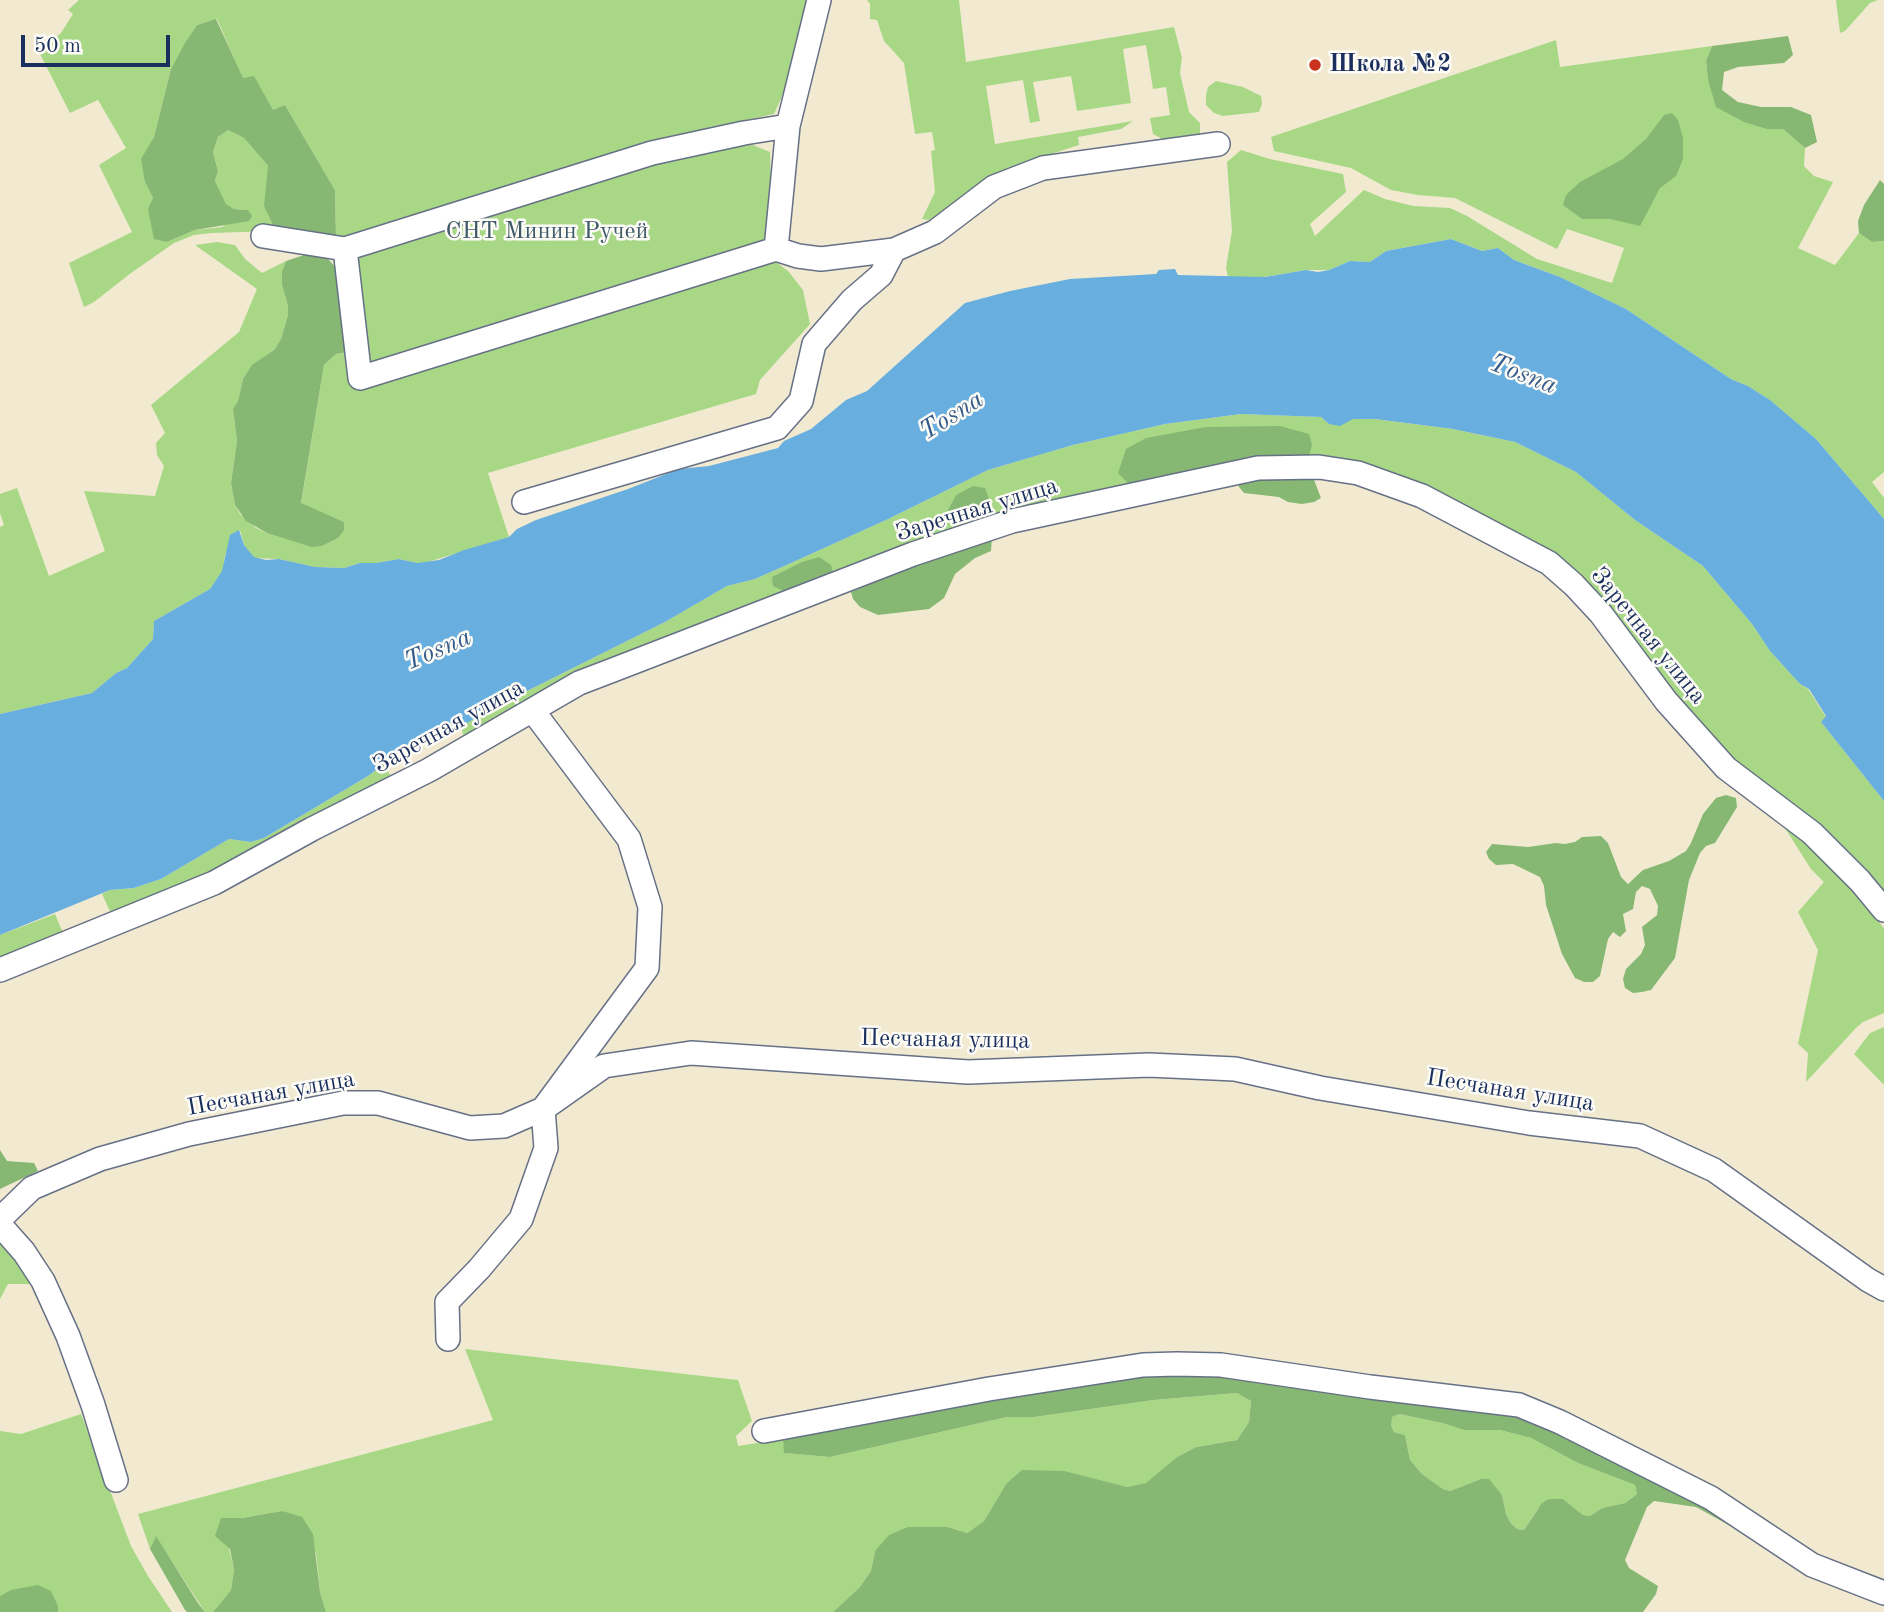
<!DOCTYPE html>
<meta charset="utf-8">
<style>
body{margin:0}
#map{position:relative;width:1884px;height:1612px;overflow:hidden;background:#f1ead1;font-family:"Old Standard TT",serif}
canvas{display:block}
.scale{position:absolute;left:21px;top:35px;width:149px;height:32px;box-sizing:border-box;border:4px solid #1b2f5e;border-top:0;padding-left:9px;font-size:21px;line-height:24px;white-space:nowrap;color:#1b2f5e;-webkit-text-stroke:5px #fdfcf7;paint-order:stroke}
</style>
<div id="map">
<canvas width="1884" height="1612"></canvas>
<div class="scale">50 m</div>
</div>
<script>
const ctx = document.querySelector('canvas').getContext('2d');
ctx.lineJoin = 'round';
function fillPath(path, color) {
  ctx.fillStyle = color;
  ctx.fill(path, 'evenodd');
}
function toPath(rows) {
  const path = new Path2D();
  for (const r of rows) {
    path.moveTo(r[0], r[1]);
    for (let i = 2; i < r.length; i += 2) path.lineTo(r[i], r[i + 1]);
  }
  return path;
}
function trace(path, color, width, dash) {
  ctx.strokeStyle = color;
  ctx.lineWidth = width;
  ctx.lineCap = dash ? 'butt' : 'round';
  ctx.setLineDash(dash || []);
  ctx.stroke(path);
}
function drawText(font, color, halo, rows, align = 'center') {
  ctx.font = font + ' "Old Standard TT",serif';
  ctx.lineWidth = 5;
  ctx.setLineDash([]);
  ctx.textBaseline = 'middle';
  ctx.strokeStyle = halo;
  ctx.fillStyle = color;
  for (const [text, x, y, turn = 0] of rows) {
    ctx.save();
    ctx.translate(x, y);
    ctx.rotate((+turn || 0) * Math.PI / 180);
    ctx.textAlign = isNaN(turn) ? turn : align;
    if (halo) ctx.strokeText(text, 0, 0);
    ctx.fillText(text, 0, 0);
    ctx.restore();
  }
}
const green = toPath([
 [79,0,811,0,783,94,774,114,741,121,735,129,738,139,770,152,772,249,776,262,788,271,803,290,810,324,760,380,756,394,488,473,509,537,428,562,417,563,399,559,376,563,360,563,344,568,315,567,279,559,254,558,244,545,240,530,225,555,223,571,210,589,154,621,153,639,127,668,116,673,92,693,0,714,0,527,4,525,0,513,0,494,17,488,49,576,105,551,84,491,155,496,164,466,157,455,156,443,165,433,151,405,239,332,257,289,195,245,217,242,235,245,245,259,262,273,286,261,282,271,282,285,288,306,288,315,281,339,274,350,252,366,243,379,238,402,233,409,237,441,231,483,235,505,240,514,256,528,267,533,322,546,338,538,344,522,301,504,324,365,336,354,347,352,336,239,335,190,285,105,273,111,254,77,243,79,217,19,197,25,171,69,154,137,150,145,145,182,153,198,167,242,195,230,222,227,248,210,234,209,226,205,215,181,218,171,213,152,218,137,228,130,244,138,268,166,276,231,211,233,194,235,174,243,131,273,94,302,84,307,69,263,132,232,99,165,126,148,98,100,70,113,39,52,61,33,73,14,68,10],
 [867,0,959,0,966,62,1174,27,1182,58,1180,73,1189,112,1200,123,1200,137,1168,142,1153,134,1150,118,1170,115,1166,87,1153,89,1146,45,1123,49,1131,103,1077,111,1071,76,1033,82,1040,121,1030,123,1023,80,986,86,995,144,1133,121,1121,129,1078,137,1079,145,1008,168,991,177,930,220,922,219,935,192,931,151,935,150,932,132,915,134,904,63,884,41,877,20,870,19,870,4],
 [1836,0,1878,0,1870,3,1845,31,1840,33],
 [1556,40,1560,67,1712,46,1706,61,1708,80,1767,129,1783,129,1805,148,1804,166,1814,176,1833,182,1798,248,1835,265,1859,233,1872,242,1884,241,1884,472,1872,482,1884,498,1884,519,1816,439,1770,400,1748,386,1731,379,1626,309,1560,277,1514,260,1498,248,1482,251,1451,239,1386,251,1370,262,1350,261,1329,270,1306,270,1265,277,1228,277,1226,268,1232,231,1227,162,1241,150,1270,159,1343,174,1346,192,1310,224,1315,236,1364,190,1385,199,1413,206,1450,208,1467,216,1537,259,1612,283,1624,248,1567,229,1557,249,1455,198,1418,195,1391,190,1351,168,1274,151,1271,137],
 [1216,81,1243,87,1261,96,1262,104,1259,112,1223,116,1214,113,1206,105,1206,95,1208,87],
 [1241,414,1321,417,1329,424,1353,419,1375,419,1453,429,1515,442,1576,472,1635,520,1703,566,1752,624,1770,651,1800,684,1808,689,1826,717,1821,722,1884,801,1884,899,1720,753,1596,598,1355,465,1130,485,1052,505,465,741,461,727,483,713,665,622,727,586,755,579,791,563,886,520,988,470,1073,445,1165,424],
 [383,764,393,779,262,851,114,920,102,894,110,890,134,888,161,879,229,839,251,842,264,838,368,776],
 [1783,825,1824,856,1856,887,1884,929,1884,1013,1863,1022,1856,1028,1806,1082,1808,1053,1798,1044,1818,950,1798,912,1824,882,1811,869],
 [55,914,66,940,0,965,0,935],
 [1884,1027,1884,1085,1854,1054,1870,1033],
 [0,1243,23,1260,38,1284,8,1284,0,1299],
 [465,1349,738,1380,752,1421,736,1436,738,1446,783,1439,785,1453,830,1457,1007,1417,1034,1417,1154,1400,1237,1393,1251,1401,1249,1422,1237,1440,1196,1447,1177,1457,1147,1483,1127,1487,1106,1483,1006,1484,984,1521,967,1533,948,1527,875,1551,871,1571,859,1588,833,1612,326,1612,320,1592,316,1553,282,1511,242,1518,221,1518,234,1568,231,1590,213,1612,205,1612,156,1537,150,1549,138,1514,493,1420],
 [81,1414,131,1546,148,1576,172,1612,58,1612,58,1606,4,1594,0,1596,0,1431,21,1434],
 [1399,1414,1442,1423,1464,1430,1500,1430,1531,1438,1578,1463,1635,1485,1637,1494,1625,1503,1602,1508,1590,1516,1583,1515,1563,1499,1549,1499,1537,1510,1524,1530,1517,1529,1510,1522,1506,1514,1502,1495,1481,1479,1450,1491,1443,1489,1422,1474,1410,1460,1405,1435,1394,1432,1391,1425,1391,1417]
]);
const forest = toPath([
 [216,19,243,78,254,76,273,110,285,105,335,190,336,239,276,231,264,206,268,166,244,138,228,130,218,137,213,152,218,171,215,181,226,204,234,209,248,210,252,216,249,221,195,230,167,242,154,239,148,209,153,198,145,182,141,159,154,137,171,69,185,43,197,25],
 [1788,36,1793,55,1784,63,1738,67,1724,72,1722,90,1738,102,1761,107,1791,107,1811,115,1817,142,1805,148,1783,129,1767,129,1744,122,1716,107,1708,80,1706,61,1712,46],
 [1672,113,1678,120,1683,138,1683,159,1676,176,1660,188,1640,226,1611,219,1582,219,1563,205,1566,195,1580,182,1623,159,1646,139,1664,115],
 [1880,180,1884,184,1884,241,1872,242,1859,233,1858,221,1864,205],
 [310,253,320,254,329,260,338,270,347,352,336,354,324,365,301,503,344,522,344,530,338,538,322,546,312,547,267,533,246,521,235,505,231,483,237,441,233,409,238,401,243,379,252,365,274,350,281,339,288,315,288,306,282,285,282,271,286,261],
 [1280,426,1309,434,1312,445,1308,460,1130,485,1118,473,1126,449,1146,438,1206,427],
 [1311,472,1321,498,1314,502,1302,504,1288,502,1279,497,1244,493,1239,487,1236,479],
 [973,486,985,488,992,506,975,523,959,526,948,510,956,495],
 [992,537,991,551,975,558,955,574,944,598,929,609,878,615,860,607,853,599,851,592,940,555],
 [819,557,831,565,833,573,788,593,773,586,772,577,802,562],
 [1726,795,1736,798,1737,807,1715,843,1706,846,1700,853,1689,880,1675,958,1651,990,1642,992,1633,993,1625,988,1623,979,1626,969,1641,954,1645,945,1642,927,1657,915,1658,906,1650,889,1642,886,1636,892,1633,909,1623,914,1626,931,1620,937,1613,932,1608,939,1600,976,1593,982,1584,982,1575,978,1562,954,1546,905,1544,886,1540,877,1513,864,1496,865,1489,859,1486,852,1492,844,1528,847,1556,843,1565,844,1575,842,1582,837,1601,836,1608,843,1621,877,1628,884,1643,870,1669,861,1686,851,1691,843,1703,814,1716,798],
 [0,1150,7,1161,34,1163,38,1171,0,1189],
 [1221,1370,1512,1411,1696,1491,1743,1529,1734,1528,1696,1507,1654,1501,1647,1507,1625,1560,1629,1568,1658,1586,1656,1594,1643,1612,833,1612,859,1588,871,1571,875,1551,889,1535,908,1527,948,1527,967,1533,984,1521,1006,1484,1022,1470,1064,1471,1127,1487,1146,1483,1177,1457,1196,1447,1237,1440,1249,1422,1251,1401,1237,1393,1154,1400,1034,1417,1007,1417,830,1457,784,1453,783,1439,1144,1371],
 [1399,1414,1442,1423,1464,1430,1500,1430,1531,1438,1578,1463,1635,1485,1637,1494,1625,1503,1602,1508,1590,1516,1583,1515,1563,1499,1549,1499,1542,1503,1524,1530,1517,1529,1510,1522,1506,1514,1502,1495,1489,1479,1481,1479,1450,1491,1443,1489,1422,1474,1410,1460,1405,1435,1394,1432,1391,1425,1392,1417],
 [282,1511,302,1517,313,1534,320,1592,326,1612,213,1612,231,1590,234,1569,230,1549,215,1536,221,1518,242,1518],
 [156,1536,198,1603,205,1612,187,1612,185,1610,150,1549],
 [38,1585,51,1591,58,1606,58,1612,0,1612,0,1596,11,1590]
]);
const water = toPath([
 [1451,239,1482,251,1498,248,1514,260,1560,277,1626,309,1731,379,1748,386,1770,400,1816,439,1884,519,1884,801,1821,722,1826,716,1809,689,1800,684,1770,651,1752,624,1703,566,1635,520,1576,472,1515,442,1453,429,1375,419,1353,419,1340,426,1329,424,1321,417,1241,414,1165,424,1073,445,988,470,886,520,791,563,755,579,727,586,665,622,483,713,461,727,415,747,402,750,368,776,264,838,251,842,229,839,161,879,134,888,110,890,0,935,0,714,92,693,116,673,127,668,153,639,154,621,210,589,222,571,230,535,239,530,244,545,254,557,266,560,279,559,315,567,344,568,360,563,376,563,399,559,417,563,439,560,464,550,509,537,517,529,536,520,628,489,679,469,709,466,778,448,784,441,811,429,846,400,867,391,965,303,1010,291,1070,279,1156,274,1159,270,1175,269,1178,275,1265,277,1306,270,1318,272,1329,270,1350,261,1370,262,1386,251]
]);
const street = toPath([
 [263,236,345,249,360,378,776,249,798,256,821,259,894,250,935,232,994,187,1043,168,1218,144],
 [345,249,652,153,744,133,788,126],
 [776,249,788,126,819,0],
 [524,502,777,428,801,401,814,344,852,300,881,275,894,250],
 [0,970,214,883,312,829,429,770,579,683,613,670,913,554,1012,521,1258,468,1319,467,1358,473,1422,496,1549,563,1574,585,1601,614,1666,701,1726,768,1812,833,1860,881,1884,910],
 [0,1219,32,1188,100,1159,189,1134,343,1103,378,1103,470,1128,504,1126,543,1109,604,1066,691,1053,968,1072,1149,1065,1235,1069,1320,1088,1529,1123,1640,1136,1714,1170,1868,1280,1884,1289],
 [0,1225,24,1252,43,1281,68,1336,93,1405,116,1480],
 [448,1339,447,1302,479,1269,521,1219,546,1148,543,1109,647,968,650,907,629,839,533,711],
 [764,1431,989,1389,1143,1365,1177,1364,1221,1365,1370,1387,1519,1405,1560,1422,1711,1498,1812,1565,1884,1593]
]);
const markers = [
 [1315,65,7,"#c8321e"]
];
const poiNames = [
 ["Школа №2",1329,65]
];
const parkNames = [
 ["СНТ Минин Ручей",547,232]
];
const streetNames = [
 ["Заречная улица",977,510,-17],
 ["Заречная улица",1648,636,51],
 ["Заречная улица",449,727,-29],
 ["Песчаная улица",945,1040,1],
 ["Песчаная улица",1510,1091,9],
 ["Песчаная улица",271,1094,-10]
];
const waterNames = [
 ["Tosna",1523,375,21],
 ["Tosna",952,416,-32],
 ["Tosna",438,650,-23]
];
fillPath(green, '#a8d886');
fillPath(forest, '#86b873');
fillPath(water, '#68afdf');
trace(street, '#667086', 26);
trace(street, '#fff', 23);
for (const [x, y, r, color] of markers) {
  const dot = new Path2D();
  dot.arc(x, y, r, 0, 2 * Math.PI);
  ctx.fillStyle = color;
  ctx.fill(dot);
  trace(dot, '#fdfcf7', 2.5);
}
drawText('bold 24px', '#1b2f5e', '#fdfcf7', poiNames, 'left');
drawText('24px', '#3e5968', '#fdfcf7', parkNames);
drawText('24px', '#1b2f5e', '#fdfcf7', streetNames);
drawText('italic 26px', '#365c8b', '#fdfcf7', waterNames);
</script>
